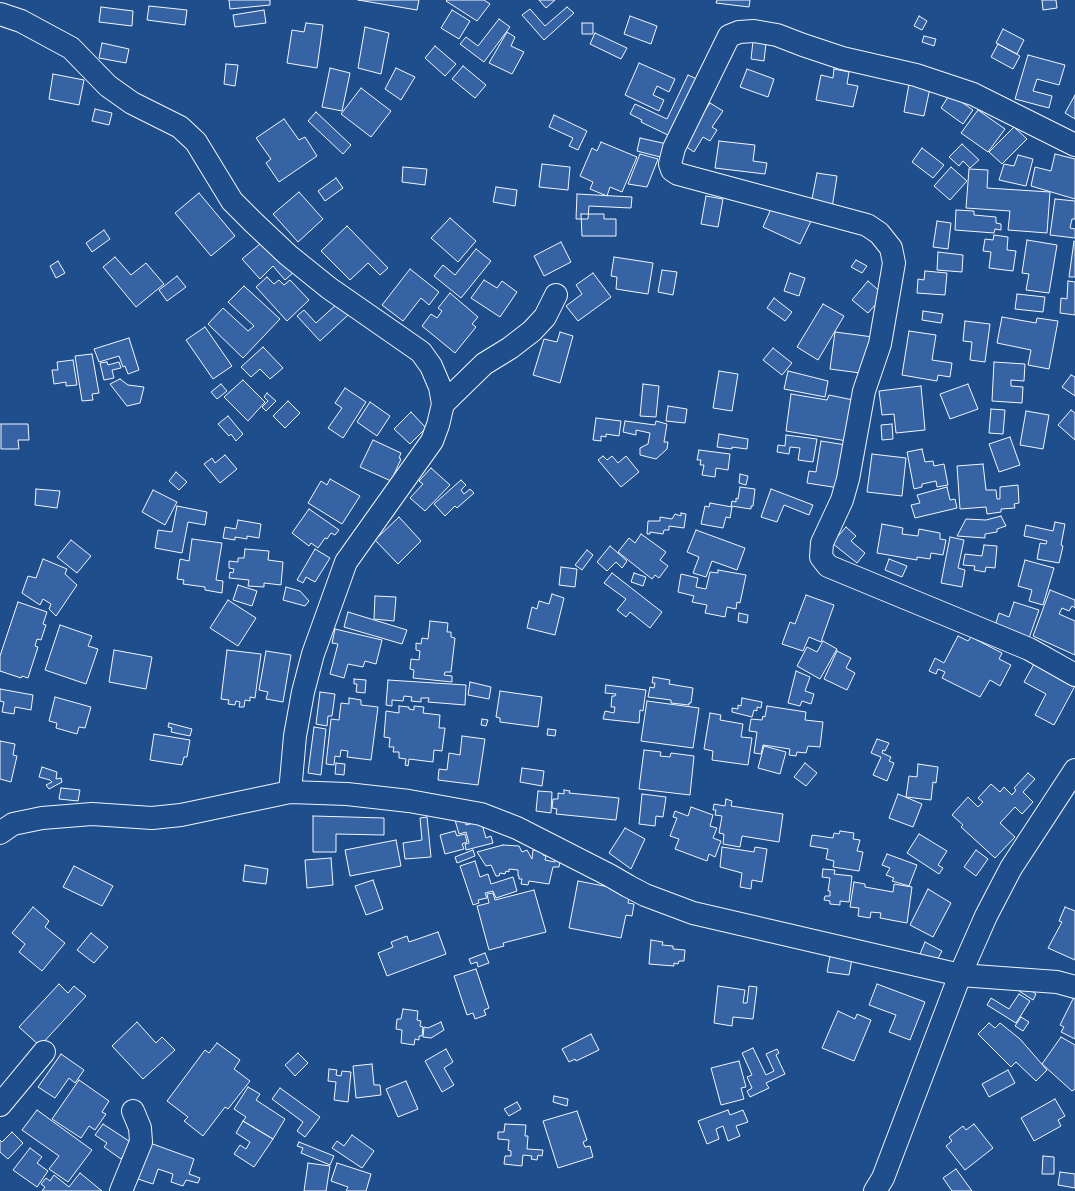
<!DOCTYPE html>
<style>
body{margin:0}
canvas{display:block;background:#1f4e8c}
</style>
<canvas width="1075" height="1191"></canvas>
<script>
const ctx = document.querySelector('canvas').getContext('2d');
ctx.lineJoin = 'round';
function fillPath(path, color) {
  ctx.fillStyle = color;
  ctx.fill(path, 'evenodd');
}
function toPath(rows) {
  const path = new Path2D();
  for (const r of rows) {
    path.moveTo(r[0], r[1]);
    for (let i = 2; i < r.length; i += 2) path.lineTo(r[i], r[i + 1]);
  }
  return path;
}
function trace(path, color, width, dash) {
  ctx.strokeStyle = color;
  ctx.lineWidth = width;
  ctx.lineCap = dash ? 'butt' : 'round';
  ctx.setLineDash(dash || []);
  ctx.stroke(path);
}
const building = toPath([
 [229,0,270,0,270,5,230,9,229,0],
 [358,0,419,0,417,10,358,0],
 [447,0,484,0,490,4,477,21,446,1,447,0],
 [539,0,555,0,546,8,539,0],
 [717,0,750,0,749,7,716,3,717,0],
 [1042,0,1056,0,1057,8,1043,10,1042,0],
 [149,6,187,10,185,25,147,20,149,6],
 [101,7,133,11,132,26,99,22,101,7],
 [567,7,574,13,544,40,522,15,530,9,545,26,567,7],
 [264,10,266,23,235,27,233,15,264,10],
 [452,10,470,21,459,39,441,28,452,10],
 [630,16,657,26,651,44,624,34,630,16],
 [919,16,927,21,922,30,914,26,919,16],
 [499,19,510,27,484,62,460,44,466,37,478,46,499,19],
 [306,23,323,25,317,68,287,63,292,30,304,32,306,23],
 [582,23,593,23,593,34,582,34,582,23],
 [365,27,389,33,381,74,358,68,365,27],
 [1003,29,1024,40,1017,54,996,43,1003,29],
 [507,32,515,37,511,46,524,52,512,74,489,63,507,32],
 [595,33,627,48,621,59,590,44,595,33],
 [924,36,936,39,934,46,922,42,924,36],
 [753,41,766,43,764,61,751,59,753,41],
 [102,43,129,49,126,63,99,58,102,43],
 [998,44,1020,56,1013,69,991,57,998,44],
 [435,46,456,64,445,76,425,58,435,46],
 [1028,55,1065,65,1059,85,1037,79,1033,91,1052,96,1049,108,1015,99,1028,55],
 [639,63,675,79,669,92,657,86,653,95,664,100,659,111,625,95,639,63],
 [226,64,238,65,235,86,224,84,226,64],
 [463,66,486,85,475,98,452,79,463,66],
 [330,68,350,73,342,111,322,107,330,68],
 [396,68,415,77,401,100,385,89,396,68],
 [747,69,774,79,768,97,740,87,747,69],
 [834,69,849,72,847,84,858,86,853,107,816,100,821,75,833,78,834,69],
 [53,74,84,80,79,105,49,99,53,74],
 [688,75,701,81,674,138,641,122,642,120,630,114,635,104,667,119,688,75],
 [909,84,930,88,924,116,904,112,909,84],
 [361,88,391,111,371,137,341,114,361,88],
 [950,94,973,110,963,124,941,108,950,94],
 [1075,95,1075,119,1065,113,1075,95],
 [710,103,723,111,712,127,717,130,710,141,703,137,694,152,682,144,710,103],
 [95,109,112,113,109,125,92,121,95,109],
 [978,110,1005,129,988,152,961,133,978,110],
 [316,112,351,145,343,154,308,121,316,112],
 [554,115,587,131,578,150,569,146,573,138,549,127,554,115],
 [284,119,299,140,305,137,317,156,279,182,266,163,271,159,256,138,284,119],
 [1014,127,1027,139,1002,164,989,152,1014,127],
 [640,138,667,144,664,158,637,151,640,138],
 [719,141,755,145,753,161,767,163,765,174,715,168,719,141],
 [601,142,637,157,622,192,610,187,607,196,590,189,593,182,580,176,592,148,597,151,601,142],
 [962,144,979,160,970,168,963,161,959,166,949,157,962,144],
 [922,148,944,165,933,178,912,162,922,148],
 [640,154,658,159,647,187,628,184,640,154],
 [1055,154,1075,159,1075,199,1031,186,1035,167,1051,171,1055,154],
 [1018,155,1033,159,1026,186,999,180,1004,164,1014,166,1018,155],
 [542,164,570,167,568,190,539,187,542,164],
 [403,167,427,169,425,185,402,182,403,167],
 [951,167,967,181,950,200,934,186,951,167],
 [969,169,988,170,987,188,1050,192,1047,233,1008,230,1010,211,966,208,969,169],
 [817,173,837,176,832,208,811,204,817,173],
 [336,178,343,188,325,201,318,191,336,178],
 [496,187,517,190,515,206,493,202,496,187],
 [299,192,323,219,298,242,273,214,299,192],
 [199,193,235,236,211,256,175,213,199,193],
 [577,194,632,197,631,208,589,206,588,219,576,219,577,194],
 [706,196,723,199,718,227,701,224,706,196],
 [1055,199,1075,201,1075,219,1072,219,1070,228,1075,229,1075,238,1050,235,1055,199],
 [774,202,812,219,800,244,763,227,774,202],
 [956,210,974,211,974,215,996,217,996,223,1001,224,1001,230,995,229,994,233,955,230,956,210],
 [581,214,604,214,604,219,616,219,616,236,582,236,581,214],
 [450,218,476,241,458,262,431,238,450,218],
 [937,221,951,223,948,249,933,247,937,221],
 [347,226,388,268,380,275,368,263,350,280,321,251,347,226],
 [104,230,110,239,92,252,86,243,104,230],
 [994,235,1008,237,1007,250,1016,251,1013,271,989,268,991,252,983,251,985,239,993,240,994,235],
 [266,239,295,271,285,280,273,266,260,279,242,259,266,239],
 [1027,240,1057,245,1049,293,1026,290,1029,274,1022,273,1027,240],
 [1074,241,1075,242,1075,277,1069,277,1074,241],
 [561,242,571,262,544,276,534,256,561,242],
 [476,249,491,261,461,298,434,276,443,265,455,275,476,249],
 [938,252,963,255,962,272,937,270,938,252],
 [115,257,131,275,146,263,164,284,136,307,103,267,115,257],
 [614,257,653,263,648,294,616,289,617,277,611,276,614,257],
 [856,260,867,266,862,273,851,267,856,260],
 [58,261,65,273,56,278,50,266,58,261],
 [410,269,439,292,429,305,421,298,403,321,382,305,410,269],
 [662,270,677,272,673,295,658,292,662,270],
 [925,271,947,273,945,295,917,293,918,279,924,280,925,271],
 [593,273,611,297,578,321,566,306,582,294,576,285,593,273],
 [790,273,805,278,799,296,784,291,790,273],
 [177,276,186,287,167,301,159,290,177,276],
 [267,277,274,284,279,280,284,285,290,280,309,300,287,321,256,287,267,277],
 [484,280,497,288,502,281,517,292,500,317,471,298,484,280],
 [868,281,884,295,868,313,852,300,868,281],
 [1068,281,1075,282,1075,315,1060,313,1061,298,1067,299,1068,281],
 [244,286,280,319,243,358,208,324,223,308,248,331,254,326,228,302,244,286],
 [450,293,478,317,472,324,476,327,455,353,422,326,431,314,437,318,442,311,438,308,450,293],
 [1017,294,1045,297,1043,312,1015,309,1017,294],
 [774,298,792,312,785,321,767,308,774,298],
 [338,303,348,315,320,341,297,316,304,310,316,323,338,303],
 [823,304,844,316,818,360,797,347,823,304],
 [923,311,943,314,941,323,922,320,923,311],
 [1002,317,1036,323,1037,318,1058,321,1049,369,1028,365,1031,350,997,343,1002,317],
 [965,321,990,324,985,362,970,360,972,342,963,341,965,321],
 [205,327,232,366,213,379,186,340,205,327],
 [909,331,936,335,932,360,952,363,950,377,938,375,937,381,902,375,909,331],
 [560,332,573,336,560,383,533,375,544,339,557,342,560,332],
 [835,332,873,337,868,374,830,369,835,332],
 [129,338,139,370,128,374,125,366,123,367,119,356,99,362,94,349,129,338],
 [263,347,283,368,270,379,260,369,251,377,241,367,263,347],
 [773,348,792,363,782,375,763,360,773,348],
 [92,354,99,393,92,394,93,400,82,401,75,356,92,354],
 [73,360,77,385,66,386,66,382,54,384,52,370,58,370,57,362,73,360],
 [107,362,108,365,119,362,121,368,112,370,114,378,104,380,100,363,107,362],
 [994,362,1025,364,1024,381,1011,380,1011,386,1023,387,1022,403,992,401,994,362],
 [719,371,738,374,732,411,713,408,719,371],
 [788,371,828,381,825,397,784,389,788,371],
 [1071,375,1075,377,1075,396,1062,387,1071,375],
 [120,379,128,385,144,387,140,403,127,406,110,384,120,379],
 [243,380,265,402,248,421,224,397,243,380],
 [221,384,227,391,217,399,211,392,221,384],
 [643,384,659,386,656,417,640,416,643,384],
 [968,384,978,409,950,419,940,394,968,384],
 [921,386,925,430,896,433,894,414,882,415,879,391,921,386],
 [345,388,366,402,343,438,328,428,342,408,335,403,345,388],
 [267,393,276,401,266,411,262,407,268,401,264,397,267,393],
 [791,394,827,400,829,395,853,400,847,441,786,431,791,394],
 [288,401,300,413,285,428,273,416,288,401],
 [370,402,390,416,377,436,357,422,370,402],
 [668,406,687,409,685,423,666,421,668,406],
 [991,409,1005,410,1003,434,989,433,991,409],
 [1071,410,1075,413,1075,440,1058,425,1071,410],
 [1026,411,1049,415,1043,449,1020,445,1026,411],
 [411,412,426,428,410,444,394,429,411,412],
 [228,416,243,434,236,441,231,434,229,436,218,424,228,416],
 [596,418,621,421,619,436,606,434,606,437,601,436,601,441,593,440,596,418],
 [625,421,655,425,656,421,667,424,664,442,668,442,667,449,656,459,640,455,640,448,648,444,650,433,636,430,636,435,623,432,625,421],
 [1,424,28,424,29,440,18,440,19,449,1,449,1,424],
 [892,424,893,439,882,440,881,425,892,424],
 [719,434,748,439,747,449,732,447,732,449,717,447,719,434],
 [786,435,817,439,813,462,798,460,800,448,790,447,789,454,777,452,778,445,785,446,786,435],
 [1010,437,1020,465,999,472,989,444,1010,437],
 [373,440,401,453,399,458,401,459,391,481,360,467,373,440],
 [821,441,846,445,839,488,807,483,809,471,816,472,821,441],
 [922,449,925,462,933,461,934,466,944,464,948,485,937,487,936,481,922,484,922,487,914,489,907,452,922,449],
 [699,450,730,454,728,470,716,468,715,477,702,475,704,465,700,465,701,460,697,460,699,450],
 [872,454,906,458,902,496,867,492,872,454],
 [225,455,237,469,220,483,204,464,212,458,215,463,225,455],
 [603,456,607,460,612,456,618,463,626,456,639,472,621,487,598,460,603,456],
 [983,464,986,490,996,490,997,499,1000,499,1000,487,1018,485,1019,503,1014,504,1015,508,1001,509,1001,512,987,514,986,507,960,509,957,466,983,464],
 [431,468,450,485,425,511,410,498,423,484,419,481,431,468],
 [176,472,187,482,179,490,169,481,176,472],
 [740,474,748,476,746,485,739,483,740,474],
 [330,479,360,496,342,524,308,503,321,481,327,485,330,479],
 [461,480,466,485,461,490,464,494,470,489,474,493,457,508,455,506,445,516,434,504,461,480],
 [740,487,755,489,753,506,751,506,751,509,731,506,732,501,736,502,736,498,738,499,740,487],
 [947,487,950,500,955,499,957,508,915,518,911,505,920,503,917,495,947,487],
 [36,489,60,491,57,508,35,505,36,489],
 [771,489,813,505,809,515,784,505,777,522,761,517,771,489],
 [153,490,177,502,165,525,142,512,153,490],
 [710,503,732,507,730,518,726,517,723,528,701,524,705,506,709,507,710,503],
 [177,506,207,512,205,525,188,522,182,553,155,548,158,530,172,532,177,506],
 [309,509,339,530,335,535,331,533,327,539,325,538,318,548,311,543,309,546,292,533,309,509],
 [681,513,686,514,684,528,669,526,669,530,664,530,663,534,650,532,650,534,647,534,648,521,660,521,660,517,672,519,675,514,681,516,681,513],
 [1001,516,1006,526,997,529,997,532,985,534,985,538,957,536,966,519,986,520,1001,516],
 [399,517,421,541,398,564,375,540,399,517],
 [238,520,261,524,259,538,247,536,247,539,235,537,235,540,223,538,225,527,236,529,238,520],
 [1055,522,1065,524,1061,545,1063,546,1059,563,1037,559,1040,543,1046,544,1047,541,1024,536,1026,525,1053,531,1055,522],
 [882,524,903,528,902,534,918,536,919,529,940,533,940,539,946,540,943,555,931,553,930,559,917,557,917,560,877,553,882,524],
 [846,527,856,536,851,541,865,553,857,563,832,543,846,527],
 [696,530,745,548,737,570,712,561,706,577,693,573,699,557,687,552,696,530],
 [641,534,666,552,660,560,668,566,659,578,655,575,652,579,618,552,629,538,635,543,641,534],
 [950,537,964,540,958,568,965,570,962,587,941,583,950,537],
 [192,539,222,543,216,580,223,581,222,593,205,590,205,587,183,584,184,580,177,579,180,559,189,561,192,539],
 [71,540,91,556,77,573,57,557,71,540],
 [984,545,997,546,995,568,986,567,985,572,974,570,975,566,963,565,965,554,982,556,984,545],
 [610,546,627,561,622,568,616,562,607,571,597,562,610,546],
 [245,549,269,551,268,560,283,562,281,585,264,583,264,587,248,586,249,580,229,578,230,572,233,573,234,569,229,568,229,561,238,562,238,558,244,558,245,549],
 [315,549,330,558,315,582,306,577,303,583,297,580,315,549],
 [587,550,593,555,582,570,575,565,587,550],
 [43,559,67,569,65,574,77,585,56,616,49,609,51,604,43,599,40,605,22,593,28,576,36,578,43,559],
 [889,559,907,566,902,577,885,570,889,559],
 [1025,560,1054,568,1043,605,1029,601,1032,590,1018,586,1025,560],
 [561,567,577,569,575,587,559,585,561,567],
 [718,570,746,575,740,603,737,602,736,609,727,607,725,617,705,613,707,605,692,602,694,596,678,592,681,574,698,578,696,587,706,589,710,572,718,573,718,570],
 [612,573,662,612,650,628,630,612,626,617,617,610,626,599,604,583,612,573],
 [634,573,646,577,643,586,631,582,634,573],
 [238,585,257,591,252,606,233,600,238,585],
 [286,587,300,591,309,601,305,606,283,600,286,587],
 [1050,590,1075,600,1075,608,1072,606,1069,611,1062,608,1059,614,1075,621,1075,655,1033,636,1050,590],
 [552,594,564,598,555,635,527,628,532,607,537,609,539,601,549,604,552,594],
 [806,595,834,605,821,642,809,637,803,651,782,644,790,622,795,624,806,595],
 [375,596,396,597,394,621,374,619,375,596],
 [228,600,256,618,238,646,210,628,228,600],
 [18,602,47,612,43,624,46,625,41,640,37,639,35,646,38,647,28,678,22,676,21,678,0,671,0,656,18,602],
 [1014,602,1039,610,1028,641,994,629,999,613,1009,617,1014,602],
 [348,612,407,630,402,644,344,627,348,612],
 [739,613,748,615,747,623,738,621,739,613],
 [430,621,448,623,447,632,451,632,451,637,455,638,451,672,445,672,444,675,452,676,452,682,413,678,414,670,410,669,411,659,419,660,420,651,416,650,416,643,421,644,422,638,428,639,430,621],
 [60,625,92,636,88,646,98,649,86,684,45,670,60,625],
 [335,629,382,640,376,664,365,661,363,667,348,664,344,678,330,674,338,644,332,643,335,629],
 [958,636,968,641,971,637,1002,653,999,659,1011,665,1000,686,990,680,980,697,942,678,945,672,938,669,936,674,929,671,935,658,944,663,958,636],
 [823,641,837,649,820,679,797,666,807,647,817,652,823,641],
 [114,650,152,657,146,689,109,682,114,650],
 [227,650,261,654,255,698,250,697,250,701,245,700,244,707,239,707,240,702,236,701,235,705,228,704,229,700,221,699,227,650],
 [266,651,291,655,283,702,266,699,268,692,259,690,266,651],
 [837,651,851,658,846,668,855,673,847,690,824,679,837,651],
 [1034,664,1075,686,1054,725,1035,715,1046,694,1024,682,1034,664],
 [796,671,810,677,805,691,814,694,811,704,802,701,800,706,788,703,796,671],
 [653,677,670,680,669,684,693,688,691,703,689,703,689,705,671,703,671,700,648,697,650,687,654,688,655,683,652,683,653,677],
 [354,679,366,680,365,693,356,692,357,684,354,684,354,679],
 [388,680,466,685,465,705,428,702,429,698,421,698,421,702,411,701,412,697,404,696,403,701,392,700,392,706,386,705,388,680],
 [470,682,491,687,489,699,468,695,470,682],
 [606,685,646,690,643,711,640,710,639,723,603,719,605,711,614,713,615,707,611,707,612,696,615,696,616,694,605,693,606,685],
 [0,689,33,695,31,710,15,707,14,714,2,712,4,702,0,701,0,689],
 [500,691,542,697,538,727,500,722,500,718,496,717,500,691],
 [320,692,335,694,332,716,328,716,327,726,316,724,320,692],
 [55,697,91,707,85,728,79,727,77,734,56,728,57,723,49,721,55,697],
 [349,698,361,700,361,705,378,707,371,760,347,757,348,751,341,750,340,757,335,756,334,765,326,764,331,719,339,720,341,703,349,704,349,698],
 [742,698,762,702,761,708,757,707,757,711,754,710,752,717,732,712,732,708,738,709,738,705,741,706,742,698],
 [647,701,699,708,693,748,641,741,647,701],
 [399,706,409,707,409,709,414,710,414,706,424,707,423,713,440,715,439,728,445,728,442,751,434,750,433,762,409,759,408,766,405,765,406,759,399,758,399,752,393,752,394,747,389,747,390,738,384,737,386,711,399,713,399,706],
 [767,706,806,712,805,720,823,722,820,747,808,746,806,753,797,752,796,756,789,755,790,749,763,745,761,754,754,753,757,732,749,731,751,719,762,720,763,716,765,717,767,706],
 [710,713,721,715,720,720,743,724,741,737,752,738,748,765,712,760,713,751,704,749,710,713],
 [482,719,488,720,486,726,481,725,482,719],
 [169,723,192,729,190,736,171,732,172,728,168,727,169,723],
 [314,727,326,729,321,775,308,773,314,727],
 [548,729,556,730,555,736,547,735,548,729],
 [154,734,190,740,187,757,184,757,182,765,150,760,154,734],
 [462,736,485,739,478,785,438,780,439,769,447,770,449,753,460,755,462,736],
 [877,739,889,743,885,751,883,750,882,753,891,757,889,761,894,763,887,781,873,775,881,757,871,753,877,739],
 [0,741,15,744,13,755,17,756,11,782,0,779,0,741],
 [764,746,786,752,780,774,758,768,764,746],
 [644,750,661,752,660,756,670,757,671,753,694,756,690,795,639,789,644,750],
 [336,763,345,764,344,775,335,774,336,763],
 [805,763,817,773,806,786,794,777,805,763],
 [918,764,938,767,936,783,933,782,931,800,906,797,909,776,917,777,918,764],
 [42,767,57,772,56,779,61,778,62,782,49,789,46,785,52,782,50,780,39,777,42,767],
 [522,768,544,771,542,786,520,782,522,768],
 [1028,773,1035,779,1023,792,1033,802,1022,814,1015,807,1000,823,1015,837,995,858,961,827,963,825,952,815,968,797,978,807,983,802,978,798,991,784,1000,792,1004,787,1012,795,1016,790,1014,788,1028,773],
 [61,788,80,790,78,801,59,799,61,788],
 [564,790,570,791,569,793,619,798,616,820,556,814,557,809,552,808,553,799,558,799,558,793,564,794,564,790],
 [538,791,552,792,551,813,536,811,538,791],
 [642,794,666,797,663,817,656,816,655,826,639,824,642,794],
 [898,794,922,804,913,827,889,818,898,794],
 [726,799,732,801,731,806,783,814,779,842,742,836,740,847,723,844,724,834,719,833,722,816,715,815,716,810,713,810,714,804,725,806,726,799],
 [691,807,713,815,710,826,717,828,713,838,721,841,715,857,709,854,707,861,675,849,679,839,670,836,677,818,673,817,675,811,688,816,691,807],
 [313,816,384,818,384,835,336,834,336,852,313,852,313,816],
 [427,817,431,857,405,859,403,843,422,840,420,818,427,817],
 [464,818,466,825,481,821,486,838,491,836,493,843,466,850,465,844,469,843,466,832,459,834,455,820,464,818],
 [625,828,645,839,631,869,609,853,625,828],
 [455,831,457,836,465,834,467,842,462,844,464,849,445,854,440,835,455,831],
 [840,831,854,833,853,839,860,840,857,851,863,852,859,871,833,867,834,861,826,859,828,849,810,846,812,835,833,838,834,833,839,834,840,831],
 [919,834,947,851,938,865,943,868,939,874,907,853,919,834],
 [396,840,401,866,350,876,345,850,396,840],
 [503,845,519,846,522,852,527,850,532,859,533,850,544,852,543,855,546,856,545,860,555,862,555,858,560,861,559,867,553,867,549,884,529,881,528,885,521,884,522,879,519,879,519,876,518,876,518,870,509,869,509,872,506,871,505,874,500,873,499,876,496,876,491,865,486,866,477,852,503,845],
 [722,847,754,852,755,847,767,849,762,882,752,880,751,889,740,887,742,873,720,867,722,847],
 [473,850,475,856,457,863,455,857,473,850],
 [976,850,988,859,976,876,964,867,976,850],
 [887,854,917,865,909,886,892,881,894,878,886,875,890,868,882,865,887,854],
 [331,858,333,885,307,888,305,860,331,858],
 [475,861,480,877,488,874,491,884,513,877,517,891,496,898,493,891,485,893,487,898,478,900,479,903,473,905,460,866,475,861],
 [245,865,268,869,266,884,243,881,245,865],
 [74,866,113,886,102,906,63,887,74,866],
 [823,869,835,870,834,874,852,876,849,902,840,901,840,905,830,904,830,901,824,900,825,896,830,896,830,891,828,891,830,878,822,877,823,869],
 [373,880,383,909,366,915,355,886,373,880],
 [578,881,630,891,628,903,634,904,632,916,626,915,621,938,569,928,578,881],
 [854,882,865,884,865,887,893,892,894,884,912,887,907,923,880,918,881,913,871,912,870,918,858,916,859,908,850,907,854,882],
 [928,889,951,903,933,937,910,925,928,889],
 [534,890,546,932,503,943,504,946,489,950,477,906,489,903,487,894,493,893,495,900,534,890],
 [33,907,49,921,45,927,65,943,42,971,19,952,25,944,12,933,33,907],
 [1065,907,1075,911,1075,960,1048,948,1062,922,1059,921,1065,907],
 [438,932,446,954,387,976,378,953,393,947,391,942,407,936,409,942,438,932],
 [91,933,108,947,94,963,77,950,91,933],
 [651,940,663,942,662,945,673,946,673,949,685,950,684,961,679,961,678,964,674,963,674,966,649,964,651,940],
 [925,942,942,951,936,962,920,954,925,942],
 [485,953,489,963,478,967,477,962,471,964,469,959,485,953],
 [830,956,852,959,849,975,827,972,830,956],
 [476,969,489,1008,484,1010,486,1015,475,1019,473,1013,467,1015,454,976,476,969],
 [59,984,68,993,74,986,86,996,40,1046,19,1027,59,984],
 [877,984,925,1002,910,1040,889,1032,896,1015,869,1005,877,984],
 [1023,985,1036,994,1033,1000,1019,991,1023,985],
 [718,986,745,990,743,1003,747,1003,749,986,757,987,753,1019,733,1017,732,1026,714,1023,718,986],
 [1019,994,1030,1001,1016,1023,987,1005,991,998,1009,1009,1019,994],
 [1075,995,1075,1039,1061,1032,1064,1027,1060,1025,1075,995],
 [403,1009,418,1011,417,1020,421,1021,420,1026,423,1027,422,1036,419,1036,419,1040,415,1039,414,1045,401,1043,402,1030,396,1029,397,1019,401,1019,403,1009],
 [838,1011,855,1019,857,1014,871,1020,854,1061,822,1048,838,1011],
 [1021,1017,1029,1022,1023,1031,1015,1026,1021,1017],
 [137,1022,156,1043,162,1037,175,1050,143,1079,112,1046,137,1022],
 [441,1022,444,1030,431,1038,423,1037,424,1027,428,1028,441,1022],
 [989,1023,995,1028,1000,1023,1020,1039,1047,1070,1036,1081,1016,1062,1011,1067,978,1034,989,1023],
 [591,1034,599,1050,576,1061,575,1059,569,1062,562,1049,591,1034],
 [1061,1037,1075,1045,1075,1089,1072,1091,1042,1064,1061,1037],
 [217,1043,240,1060,234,1069,250,1081,228,1109,225,1107,203,1136,184,1121,188,1117,167,1101,205,1050,209,1053,217,1043],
 [753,1048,766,1075,774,1071,766,1054,777,1049,779,1053,776,1055,785,1074,766,1083,769,1088,750,1097,747,1091,752,1088,747,1077,752,1075,742,1053,753,1048],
 [446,1049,453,1062,444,1068,454,1085,442,1092,425,1061,446,1049],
 [298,1053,308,1063,295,1076,285,1065,298,1053],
 [61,1054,84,1070,75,1083,69,1078,55,1098,38,1087,61,1054],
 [739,1061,746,1087,741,1088,744,1099,721,1105,711,1068,739,1061],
 [372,1064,374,1085,380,1085,381,1095,356,1098,353,1066,372,1064],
 [329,1069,337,1070,336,1075,341,1076,342,1071,351,1072,348,1102,334,1100,336,1082,328,1081,329,1069],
 [1008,1070,1015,1083,989,1097,982,1084,1008,1070],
 [79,1080,109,1101,102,1112,106,1114,95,1130,89,1126,81,1138,52,1119,79,1080],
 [406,1081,418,1109,398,1117,386,1089,406,1081],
 [248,1087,260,1094,256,1100,285,1119,273,1139,243,1121,246,1117,234,1109,248,1087],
 [280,1088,320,1117,305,1137,297,1131,303,1122,272,1099,280,1088],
 [554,1096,568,1099,567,1106,553,1102,554,1096],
 [1055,1099,1065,1116,1058,1120,1061,1126,1034,1141,1021,1118,1055,1099],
 [517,1102,521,1109,509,1116,504,1109,517,1102],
 [37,1110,92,1150,68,1182,49,1169,59,1156,22,1130,37,1110],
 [728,1110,730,1115,743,1110,748,1122,736,1126,740,1136,728,1141,723,1126,716,1129,719,1139,707,1144,698,1121,728,1110],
 [577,1111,587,1140,583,1142,585,1147,590,1146,593,1157,558,1168,543,1121,577,1111],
 [243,1121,273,1139,254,1167,234,1154,240,1145,246,1149,250,1142,236,1133,243,1121],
 [103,1124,132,1143,121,1159,104,1147,107,1143,95,1135,103,1124],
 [505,1124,526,1125,525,1136,528,1136,527,1149,543,1150,542,1156,538,1155,537,1160,531,1159,532,1156,523,1155,522,1166,504,1164,505,1156,511,1156,511,1151,508,1150,509,1140,498,1139,498,1132,504,1132,505,1124],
 [974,1124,993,1148,965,1170,946,1146,952,1141,949,1137,963,1126,966,1130,974,1124],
 [12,1132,23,1143,8,1159,0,1152,0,1140,2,1142,12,1132],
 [352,1135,374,1151,362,1168,332,1148,337,1141,344,1146,352,1135],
 [299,1142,334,1156,330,1165,301,1153,303,1148,297,1146,299,1142],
 [150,1143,194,1159,189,1174,200,1178,198,1183,186,1180,183,1186,171,1182,173,1174,158,1169,153,1184,138,1179,150,1143],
 [30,1148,42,1157,37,1163,48,1171,37,1187,13,1170,30,1148],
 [1043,1156,1054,1157,1054,1174,1042,1174,1043,1156],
 [308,1163,330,1166,326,1191,304,1191,308,1163],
 [337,1163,371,1174,366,1191,346,1191,348,1187,331,1181,337,1163],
 [956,1169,972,1191,952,1191,943,1178,956,1169],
 [1060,1172,1075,1174,1075,1188,1058,1185,1060,1172],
 [80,1173,102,1191,42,1191,45,1187,41,1184,46,1178,50,1181,54,1175,69,1187,80,1173]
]);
const minor = toPath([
 [0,14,21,21,71,48,108,86,132,103,180,127,196,142,232,201,253,222,288,255,329,288,421,352,431,366,440,387,443,404,438,425,432,441,346,562,313,654,303,692,295,736,290,792],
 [1075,145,973,94,916,75,842,58,803,45,777,35,754,31,739,32,729,36,674,148,670,164,672,170,678,174,867,225,879,233,891,248,894,263,880,344,864,391,848,479,842,500,822,543,821,557,828,566,1029,649,1075,675],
 [443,404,484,364,510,348,532,331,545,317,556,295],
 [0,833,13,824,42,818,92,814,152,818,181,815,290,792,347,794,409,801,481,814,517,828,609,875,628,886,645,895,693,913,960,975,1057,982,1075,987],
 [0,1105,44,1052],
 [121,1191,141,1142,140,1128,133,1111],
 [875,1191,883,1178,960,975,986,916,1011,868,1075,770]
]);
fillPath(building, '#3563a3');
trace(building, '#f2f6ff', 1);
trace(minor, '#f2f6ff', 24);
trace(minor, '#1f4e8c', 22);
</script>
